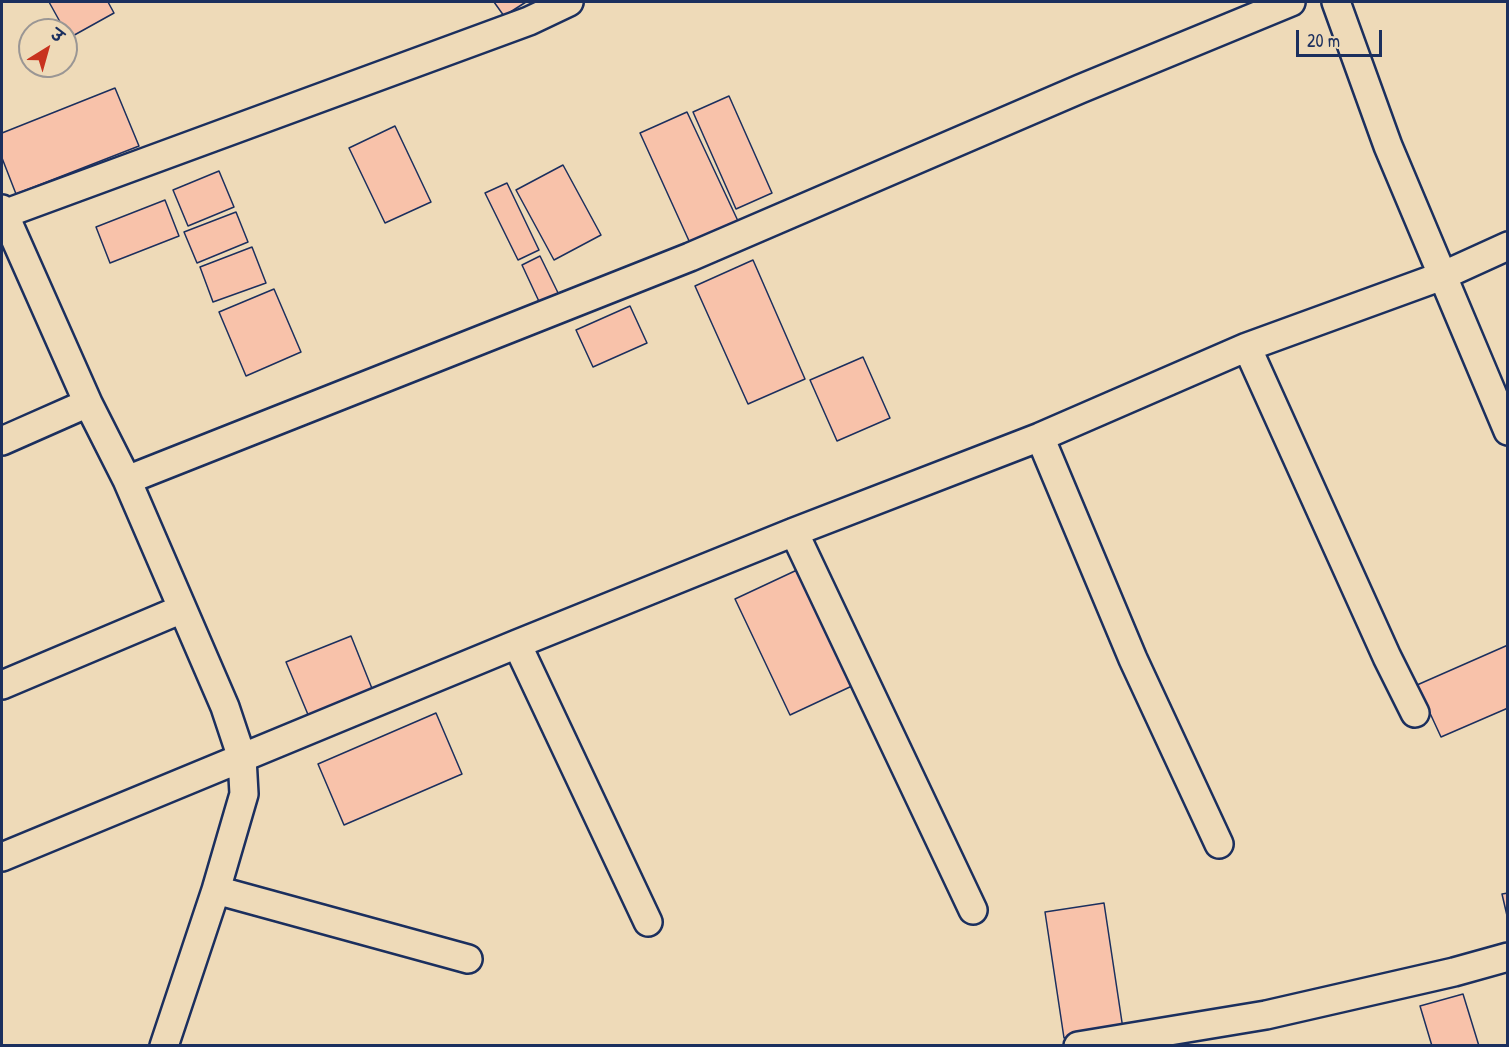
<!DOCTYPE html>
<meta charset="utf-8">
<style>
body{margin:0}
#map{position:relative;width:1509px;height:1047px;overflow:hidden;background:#eedab8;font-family:"Patrick Hand","Playpen Sans Deva",sans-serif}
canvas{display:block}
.frame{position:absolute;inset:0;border:3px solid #1b2f5e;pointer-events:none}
.north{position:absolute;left:18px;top:18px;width:60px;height:60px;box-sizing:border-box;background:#eedab8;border:2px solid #9a9694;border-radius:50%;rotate:37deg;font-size:16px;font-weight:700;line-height:24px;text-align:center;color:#1b2f5e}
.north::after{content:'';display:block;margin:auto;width:21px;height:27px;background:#c8321e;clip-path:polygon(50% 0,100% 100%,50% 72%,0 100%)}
.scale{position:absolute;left:1296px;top:30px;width:86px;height:27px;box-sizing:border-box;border:3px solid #1b2f5e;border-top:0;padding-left:8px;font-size:18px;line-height:21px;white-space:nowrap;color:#1b2f5e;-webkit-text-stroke:4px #eedab8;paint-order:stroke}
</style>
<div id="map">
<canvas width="1509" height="1047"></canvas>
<div class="frame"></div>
<div class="north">उ</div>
<div class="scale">20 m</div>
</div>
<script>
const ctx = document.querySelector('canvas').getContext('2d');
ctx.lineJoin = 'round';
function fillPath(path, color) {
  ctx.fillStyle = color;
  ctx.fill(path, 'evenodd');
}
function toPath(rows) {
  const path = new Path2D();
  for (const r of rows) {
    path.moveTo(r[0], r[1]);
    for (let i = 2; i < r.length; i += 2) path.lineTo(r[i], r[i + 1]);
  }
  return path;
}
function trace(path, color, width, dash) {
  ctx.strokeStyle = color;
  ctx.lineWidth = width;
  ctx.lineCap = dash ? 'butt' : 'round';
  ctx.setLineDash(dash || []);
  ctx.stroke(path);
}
const building = toPath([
 [49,2,108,2,114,13,69,38,49,2],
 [494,2,526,2,504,16,494,2],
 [115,88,139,146,16,194,2,158,2,133,115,88],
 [729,96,772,193,736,209,693,112,729,96],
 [687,112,738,221,690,243,640,133,687,112],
 [395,126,431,202,385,223,349,148,395,126],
 [563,165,601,235,554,260,516,190,563,165],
 [219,171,234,207,188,226,173,190,219,171],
 [507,183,539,250,518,260,485,193,507,183],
 [165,200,179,236,110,263,96,227,165,200],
 [236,212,248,242,197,263,184,232,236,212],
 [252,247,266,283,213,302,200,267,252,247],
 [540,256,562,301,543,310,522,265,540,256],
 [753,260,805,379,748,404,695,286,753,260],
 [274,289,301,352,246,376,219,312,274,289],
 [630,306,647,343,593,367,576,330,630,306],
 [863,357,890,418,837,441,810,380,863,357],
 [797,570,852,686,790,715,735,599,797,570],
 [351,636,373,691,309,717,286,662,351,636],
 [1508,645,1508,708,1441,737,1417,685,1508,645],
 [436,713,462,774,344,825,318,764,436,713],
 [1508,893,1508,920,1502,894,1508,893],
 [1104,903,1123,1029,1064,1038,1045,912,1104,903],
 [1463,994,1479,1046,1432,1046,1420,1006,1463,994]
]);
const minor = toPath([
 [1336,2,1388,146,1508,431],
 [2,209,88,403,127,480,225,707,242,758,244,794,216,890,164,1046],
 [4,214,529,21,569,2],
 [1247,347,1387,657,1415,713],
 [1040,437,1133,659,1219,844],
 [2,441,88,403],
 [127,480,690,257,1080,89,1291,2],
 [794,532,973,910],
 [517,644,648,922],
 [2,685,182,609],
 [2,857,517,644,794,532,1040,437,1247,347,1442,276,1508,246],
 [216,890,468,959],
 [1078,1046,1266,1015,1454,972,1508,957]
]);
fillPath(building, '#f8c2aa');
trace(building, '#1b2f5e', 1.5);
trace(minor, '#1b2f5e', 32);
trace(minor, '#eedab8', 27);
</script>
